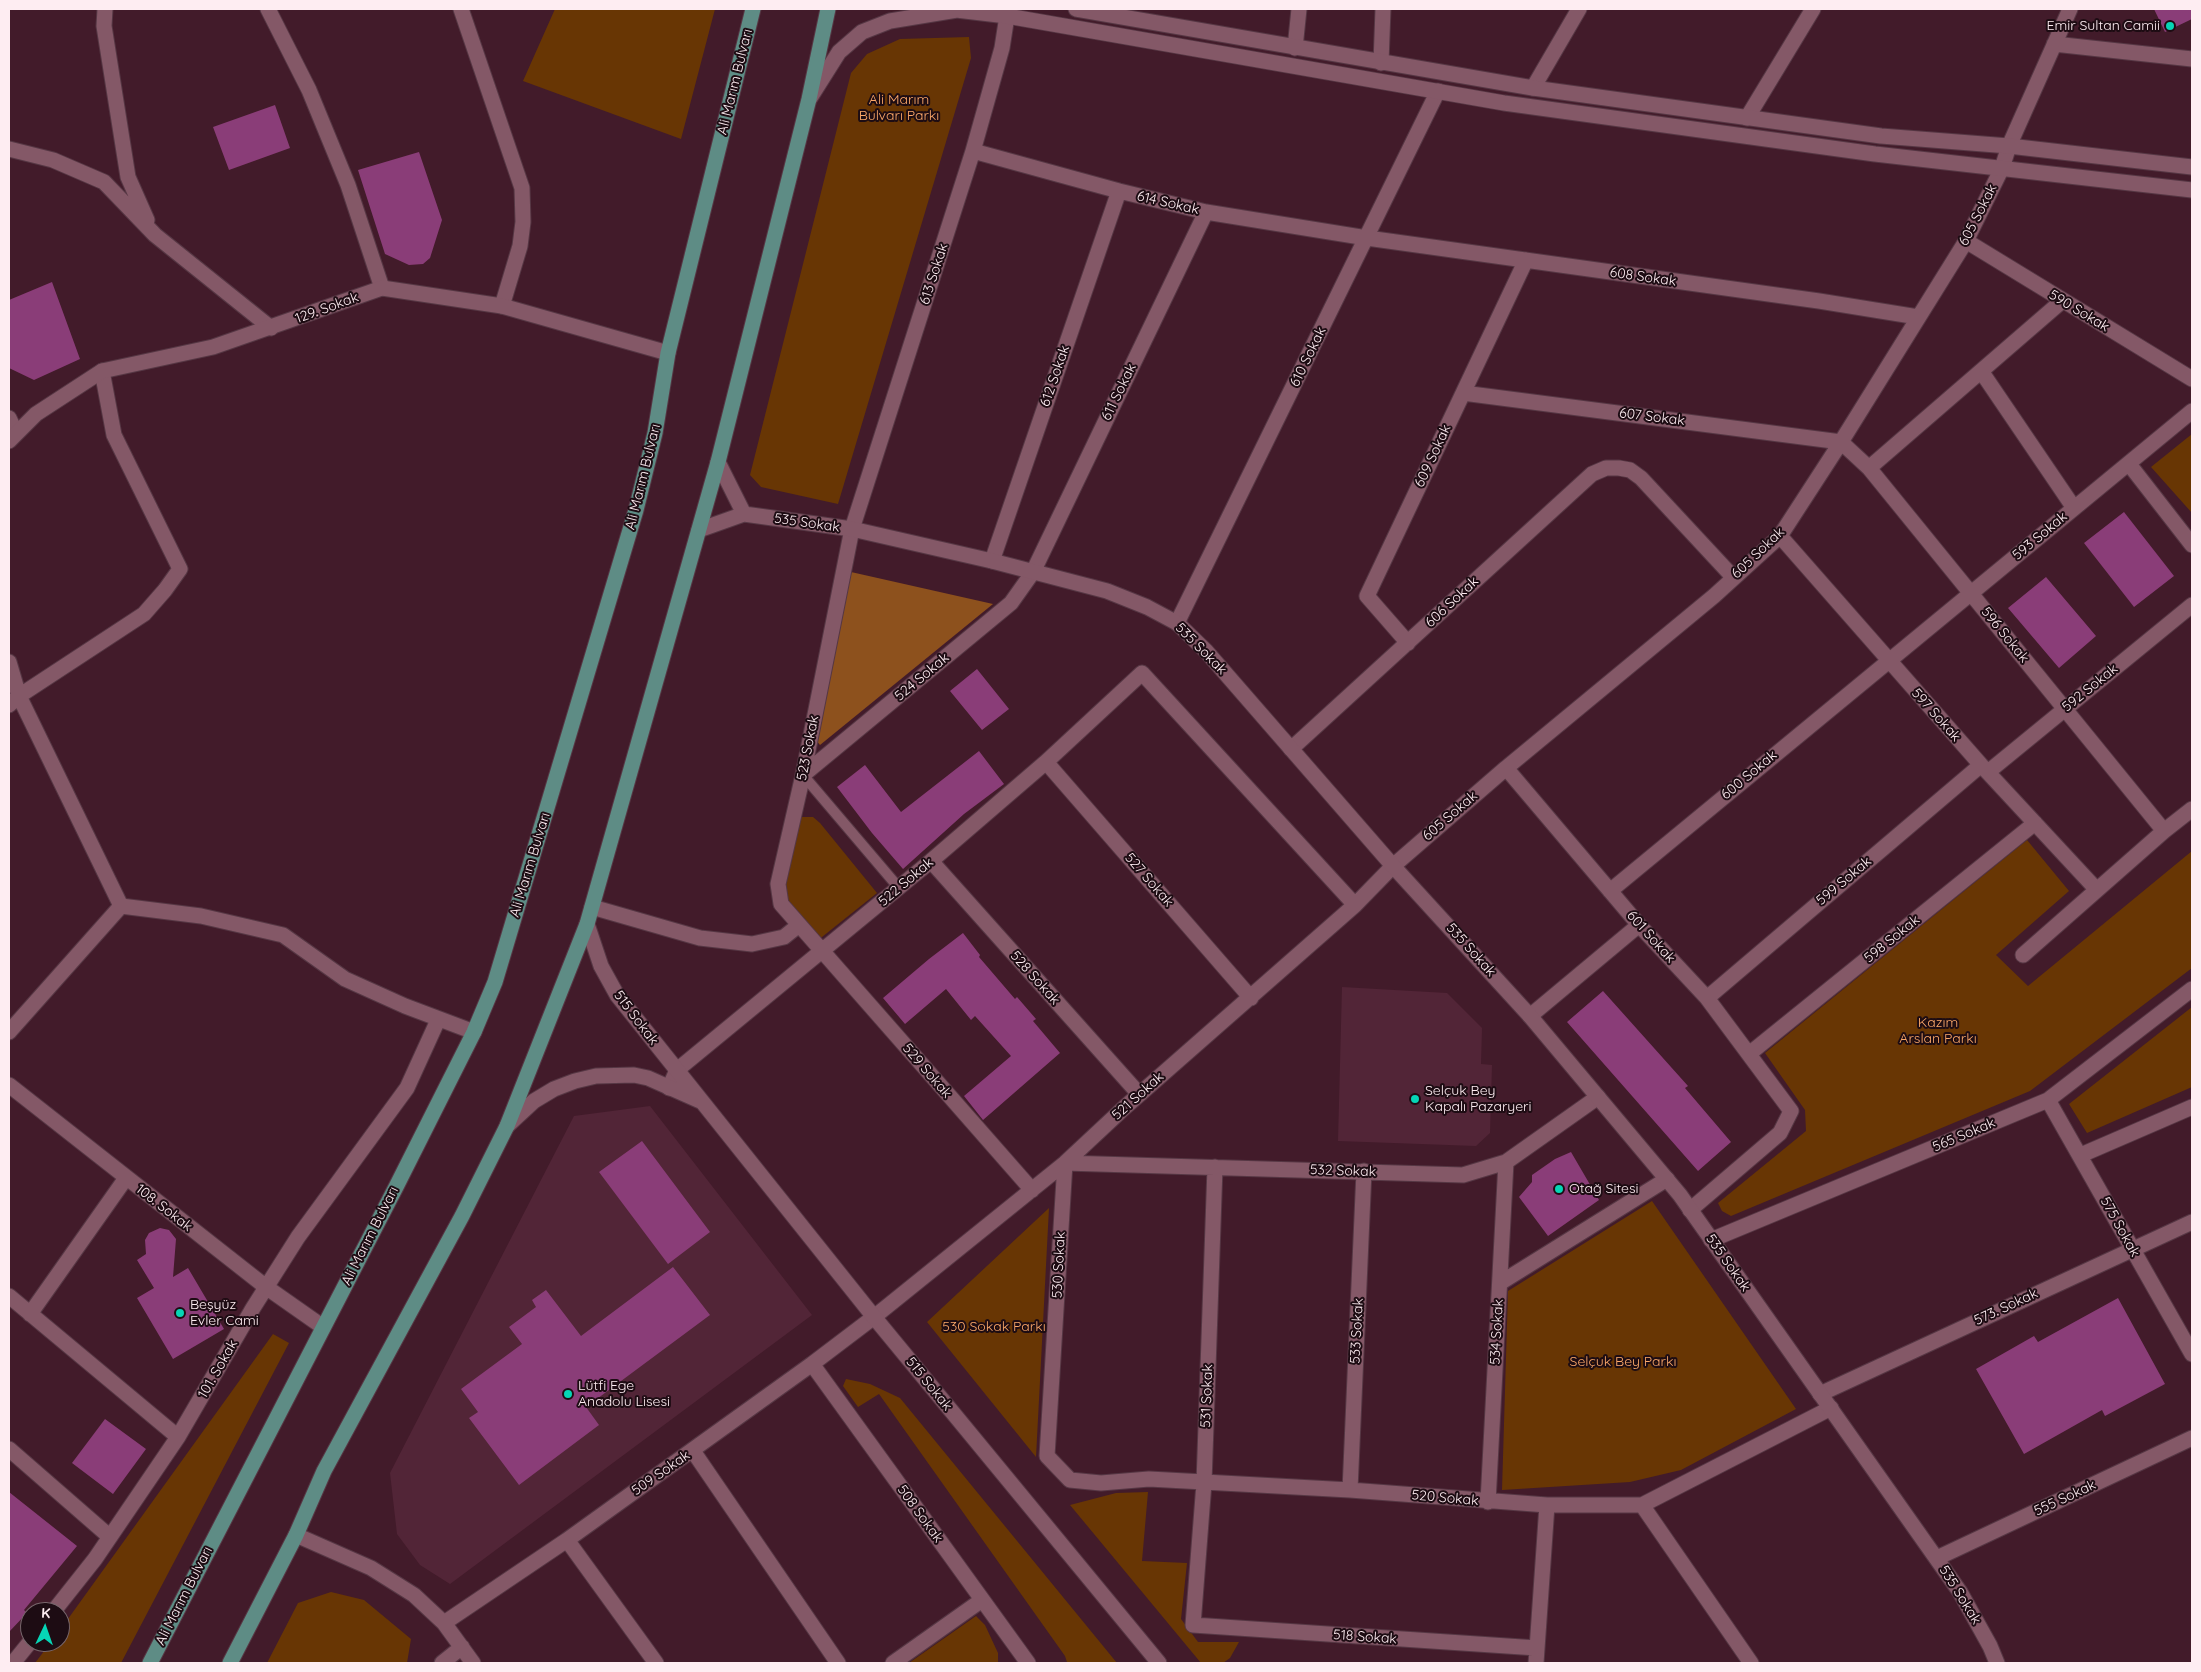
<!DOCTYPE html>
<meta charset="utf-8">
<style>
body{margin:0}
#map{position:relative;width:2201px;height:1672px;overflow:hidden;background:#421b2a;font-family:Quicksand,sans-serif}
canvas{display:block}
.frame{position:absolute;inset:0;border:10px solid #feedf2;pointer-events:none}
.north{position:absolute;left:20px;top:1602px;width:50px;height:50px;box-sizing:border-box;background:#1d0c13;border:1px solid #77666c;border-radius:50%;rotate:3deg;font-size:14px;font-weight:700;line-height:20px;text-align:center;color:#feedf2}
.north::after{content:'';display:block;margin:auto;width:18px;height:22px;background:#06d5b6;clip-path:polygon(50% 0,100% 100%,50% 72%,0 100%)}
</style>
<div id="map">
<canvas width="2201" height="1672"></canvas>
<div class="frame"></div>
<div class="north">K</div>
</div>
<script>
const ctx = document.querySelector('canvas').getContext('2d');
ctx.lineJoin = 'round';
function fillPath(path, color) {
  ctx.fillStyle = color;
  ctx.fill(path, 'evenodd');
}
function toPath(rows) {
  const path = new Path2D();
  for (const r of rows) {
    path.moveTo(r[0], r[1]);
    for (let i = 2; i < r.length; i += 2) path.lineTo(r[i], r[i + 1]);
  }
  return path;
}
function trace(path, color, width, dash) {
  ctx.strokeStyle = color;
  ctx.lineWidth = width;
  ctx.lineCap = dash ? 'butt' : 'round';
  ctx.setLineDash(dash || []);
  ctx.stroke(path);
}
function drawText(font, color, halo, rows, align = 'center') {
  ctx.font = font + ' Quicksand,sans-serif';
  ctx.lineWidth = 4;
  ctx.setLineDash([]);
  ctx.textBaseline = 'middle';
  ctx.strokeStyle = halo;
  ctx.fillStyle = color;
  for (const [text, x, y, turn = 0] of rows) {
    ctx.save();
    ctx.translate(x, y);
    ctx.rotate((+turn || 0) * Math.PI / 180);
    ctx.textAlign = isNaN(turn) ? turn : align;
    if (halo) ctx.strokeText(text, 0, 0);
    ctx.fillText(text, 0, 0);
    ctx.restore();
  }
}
const built = toPath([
 [1342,987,1447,993,1482,1028,1481,1064,1492,1065,1490,1133,1476,1146,1338,1141],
 [650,1106,812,1315,450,1584,420,1565,397,1534,390,1473,574,1116]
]);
const green = toPath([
 [555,9,715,9,681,139,523,81],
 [969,37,971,58,838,504,761,487,750,475,851,73,867,54,900,39],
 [2192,434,2192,513,2151,467],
 [799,817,813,817,820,823,877,893,817,941,785,900,784,887],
 [2027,840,2069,891,1996,955,2028,986,2192,851,2192,968,2030,1091,1731,1216,1722,1211,1718,1203,1806,1131,1805,1110,1765,1053],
 [2192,1007,2192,1087,2087,1133,2069,1104],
 [1652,1201,1796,1409,1681,1470,1630,1482,1502,1490,1508,1291],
 [1049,1208,1036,1457,927,1322],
 [273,1334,289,1343,121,1663,35,1663,51,1642,60,1642,60,1630],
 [846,1379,870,1384,900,1398,1117,1663,1066,1663,1067,1662,1065,1656,879,1394,858,1407,843,1386],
 [1148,1492,1142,1561,1187,1563,1181,1619,1198,1642,1239,1642,1230,1658,1223,1663,1201,1663,1070,1505,1116,1493],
 [331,1592,364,1600,411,1639,407,1663,267,1663,298,1603],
 [976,1616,985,1625,998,1653,998,1663,909,1663]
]);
const forest = toPath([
 [851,572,993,604,820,745,814,738]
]);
const building = toPath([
 [2154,9,2192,9,2192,19,2165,32],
 [275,105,290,148,229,170,213,127],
 [419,152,442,220,430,258,423,264,409,265,385,254,358,170],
 [52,282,80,359,34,380,9,368,9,300],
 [2124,512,2174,576,2134,607,2084,543],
 [2046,577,2096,636,2059,668,2008,608],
 [977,669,1009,709,982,730,950,691],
 [979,751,1004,784,964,814,903,869,872,833,837,787,865,765,901,812],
 [963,933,980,955,979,957,1015,999,1017,997,1036,1019,1033,1021,1060,1053,983,1120,964,1096,1011,1056,975,1016,971,1020,946,989,905,1024,883,998,929,959],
 [1603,991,1688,1086,1685,1088,1731,1142,1698,1171,1567,1022],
 [642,1141,710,1232,668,1264,599,1172],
 [1571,1152,1599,1200,1548,1236,1519,1197,1532,1182,1532,1175,1555,1159],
 [160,1228,169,1230,176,1239,173,1277,188,1268,224,1329,173,1359,137,1298,154,1288,137,1260,146,1254,145,1240,149,1233],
 [673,1267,710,1315,586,1407,599,1425,519,1485,469,1418,478,1412,461,1389,522,1344,509,1327,536,1307,532,1300,546,1290,581,1336],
 [2118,1298,2165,1384,2105,1416,2102,1410,2024,1454,1976,1369,2034,1336,2038,1342],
 [105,1419,146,1449,113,1494,72,1463],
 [9,1492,77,1546,24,1610,27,1613,9,1632]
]);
const service = toPath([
 [803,775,899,888]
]);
const minor = toPath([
 [105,9,104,26,128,177,147,220],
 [268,9,309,90,348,185,382,288],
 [461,9,522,188,523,222,520,246,502,306],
 [1007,16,1002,48,973,151,852,529,803,775,778,884,781,904,1032,1190],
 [2054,44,2192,59],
 [1295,48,1299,9],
 [1381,63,1383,9],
 [1533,88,1579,9],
 [1747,118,1813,9],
 [9,149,53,160,104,182,155,235,271,328],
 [973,151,1119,191,1206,212,1367,238,1819,301,1918,317],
 [1966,241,2192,379],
 [1981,371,2074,508],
 [1463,393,1841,442,1869,468,2164,831],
 [9,418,16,433],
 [2129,464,2192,545],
 [1869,468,2062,301],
 [1780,536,1981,765,2097,890],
 [992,561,1119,191],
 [1177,623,1438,91],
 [1408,643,1367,596,1526,260],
 [9,662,19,696,121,906,201,916,283,935,345,979,405,1006,474,1032],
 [9,705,19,696,144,614,165,590,180,569,114,435,102,371],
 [1291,749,1592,474,1606,468,1619,468,1630,470,1641,478,1733,577],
 [1046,762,1251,998],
 [1506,768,1639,925,1707,998,1791,1111,1780,1133,1690,1210],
 [1988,772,2192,605],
 [803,775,1011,603,1033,572,1206,212],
 [931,861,1139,1094],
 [1610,891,2192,411],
 [592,907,700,938,752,944,784,937,799,925],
 [2023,955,2164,831,2192,809],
 [1707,998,1981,765],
 [1530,1016,1639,925],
 [9,1032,121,906],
 [1749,1054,2035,823],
 [9,1085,266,1287,323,1327],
 [669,1088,677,1070,931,861,1046,762,1142,673,1355,905],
 [1598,1097,1506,1162,1463,1175,1065,1163,1047,1456,1070,1480,1101,1483,1149,1479,1350,1490,1547,1505,1642,1505,1831,1408],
 [2048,1100,2192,1354],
 [2081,1155,2192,1107],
 [1215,1167,1204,1483,1193,1625,1537,1648],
 [1711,1240,2048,1100,2192,989],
 [1500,1283,1667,1179],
 [9,1296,178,1437],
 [30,1314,126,1178],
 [812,1364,1028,1663],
 [1820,1394,2192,1222],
 [9,1449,110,1537],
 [693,1451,838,1663],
 [1350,1490,1364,1171],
 [1488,1502,1506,1162],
 [1642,1505,1751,1663],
 [296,1535,371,1568,414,1595,444,1623,473,1663],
 [567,1540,656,1663],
 [53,1612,95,1559,178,1437,253,1308,298,1237,407,1088,438,1020],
 [444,1623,567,1540,812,1364,874,1317,1065,1163,1125,1107,1355,905,1393,866,1506,768,1714,596,1780,536,1841,442,1966,241,2002,168,2009,146,2070,9],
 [13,1663,30,1642],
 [442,1663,462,1647],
 [893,1663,982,1600],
 [1536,1663,1547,1505]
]);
const tertiary = toPath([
 [948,9,1007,16,1504,103,1875,154,2192,190],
 [1076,9,1533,88,1881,136,2009,146,2192,167],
 [810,98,839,52,862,32,890,21,957,10],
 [9,441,36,414,102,371,213,347,382,288,502,306,668,353],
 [718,462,744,514],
 [699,530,744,514,852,529,992,561,1107,591,1147,607,1177,623,1206,651,1393,866,1530,1016,1680,1195,1960,1592,1990,1646,1997,1663],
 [587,924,601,966,617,995,874,1317,1159,1663],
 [507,1126,534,1101,554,1089,575,1081,596,1076,634,1075,648,1078,700,1101],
 [1937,1558,2192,1438]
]);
const primary = toPath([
 [150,1663,396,1187,474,1032,495,982,636,510,655,433,668,353,753,9],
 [230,1663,296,1535,324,1471,462,1216,507,1126,587,924,718,462,809,99,828,9]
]);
const markers = [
 [2170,26,5,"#06d5b6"],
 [1415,1099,5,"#06d5b6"],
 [1559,1189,5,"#06d5b6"],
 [180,1313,5,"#06d5b6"],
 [568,1394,5,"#06d5b6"]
];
const poiNames = [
 ["Emir Sultan Camii",2160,26,"right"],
 ["Selçuk Bey",1425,1091],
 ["Kapalı Pazaryeri",1425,1107],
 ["Otağ Sitesi",1569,1189],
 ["Beşyüz",190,1305],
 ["Evler Cami",190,1321],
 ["Lütfi Ege",578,1386],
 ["Anadolu Lisesi",578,1402]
];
const streetNames = [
 ["Ali Marım Bulvarı",735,82,-76],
 ["614 Sokak",1168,203,13],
 ["605 Sokak",1978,215,-63],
 ["613 Sokak",934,274,-72],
 ["608 Sokak",1643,277,8],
 ["129. Sokak",327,308,-20],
 ["590 Sokak",2079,311,31],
 ["610 Sokak",1308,357,-64],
 ["612 Sokak",1055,376,-71],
 ["611 Sokak",1119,392,-64],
 ["607 Sokak",1652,417,7],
 ["609 Sokak",1433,456,-65],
 ["Ali Marım Bulvarı",643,477,-76],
 ["535 Sokak",807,523,8],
 ["593 Sokak",2040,536,-40],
 ["605 Sokak",1758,553,-44],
 ["606 Sokak",1452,602,-43],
 ["596 Sokak",2005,635,51],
 ["535 Sokak",1201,649,45],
 ["524 Sokak",922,677,-40],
 ["592 Sokak",2090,688,-39],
 ["597 Sokak",1936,715,48],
 ["523 Sokak",808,748,-79],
 ["600 Sokak",1749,775,-40],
 ["605 Sokak",1450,816,-41],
 ["Ali Marım Bulvarı",530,865,-73],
 ["527 Sokak",1149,880,49],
 ["599 Sokak",1844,881,-40],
 ["522 Sokak",906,882,-40],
 ["601 Sokak",1651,937,48],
 ["598 Sokak",1892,939,-39],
 ["535 Sokak",1471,950,48],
 ["528 Sokak",1035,978,48],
 ["515 Sokak",636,1018,53],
 ["529 Sokak",927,1071,49],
 ["521 Sokak",1138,1096,-42],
 ["565 Sokak",1964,1135,-23],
 ["532 Sokak",1343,1171,2],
 ["108. Sokak",164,1208,38],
 ["575 Sokak",2120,1227,61],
 ["Ali Marım Bulvarı",370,1236,-63],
 ["535 Sokak",1728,1263,55],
 ["530 Sokak",1059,1265,-87],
 ["573. Sokak",2006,1307,-25],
 ["533 Sokak",1357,1331,-87],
 ["534 Sokak",1497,1332,-87],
 ["101. Sokak",218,1369,-60],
 ["515 Sokak",929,1384,51],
 ["531 Sokak",1207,1396,-88],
 ["509 Sokak",661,1473,-35],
 ["520 Sokak",1445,1498,5],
 ["555 Sokak",2065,1498,-25],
 ["508 Sokak",920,1514,54],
 ["535 Sokak",1960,1595,58],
 ["Ali Marım Bulvarı",184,1596,-63],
 ["518 Sokak",1365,1637,4]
];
const parkNames = [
 ["Ali Marım",899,100],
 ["Bulvarı Parkı",899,116],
 ["Kazım",1938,1023],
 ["Arslan Parkı",1938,1039],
 ["530 Sokak Parkı",994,1327],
 ["Selçuk Bey Parkı",1623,1362]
];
fillPath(built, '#522537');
fillPath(green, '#683604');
fillPath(forest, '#8d511d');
fillPath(building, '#8a3d78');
trace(service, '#563744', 12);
trace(minor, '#563744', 17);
trace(tertiary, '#563744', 17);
trace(primary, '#563744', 17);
trace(service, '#845867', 10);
trace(minor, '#845867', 15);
trace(tertiary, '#845867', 15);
trace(primary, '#5e8c85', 15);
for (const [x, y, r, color] of markers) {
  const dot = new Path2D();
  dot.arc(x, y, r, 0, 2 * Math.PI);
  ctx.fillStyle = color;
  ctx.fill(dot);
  trace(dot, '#1d0c13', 2);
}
drawText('14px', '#feedf2', '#1d0c13', poiNames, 'left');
drawText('14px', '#feedf2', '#1d0c13', streetNames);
drawText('14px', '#fda96a', '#1d0c13', parkNames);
</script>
